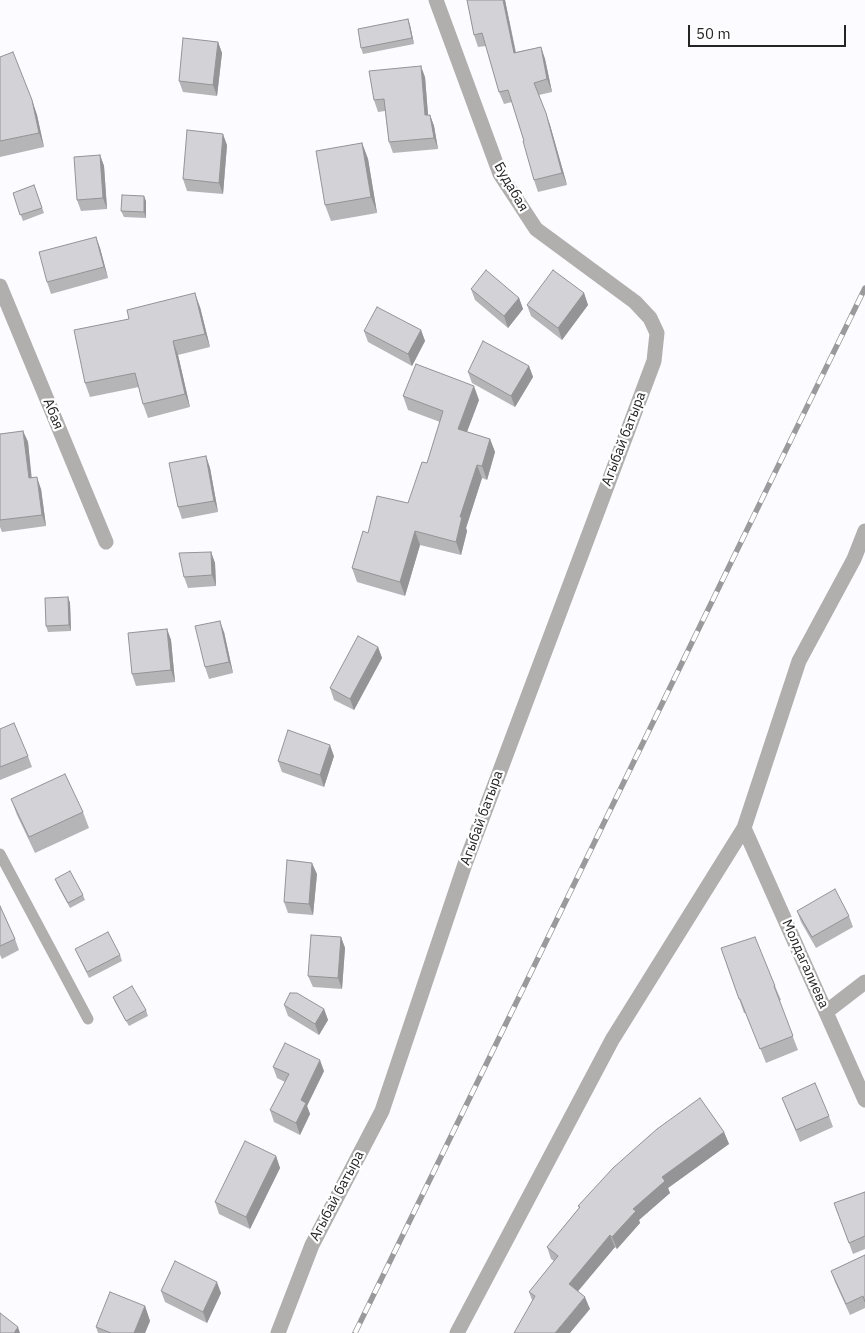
<!DOCTYPE html>
<meta charset="utf-8">
<style>
body{margin:0}
#map{position:relative;width:865px;height:1333px;overflow:hidden;background:#fcfbff;font-family:"IBM Plex Sans",sans-serif}
canvas{display:block}
.scale{position:absolute;left:688px;top:25px;width:158px;height:22px;box-sizing:border-box;border:2px solid #242425;border-top:0;padding-left:6px;font-size:15px;line-height:18px;white-space:nowrap;color:#242425;-webkit-text-stroke:4px #fff;paint-order:stroke}
</style>
<div id="map">
<canvas width="865" height="1333"></canvas>
<div class="scale">50 m</div>
</div>
<script>
const ctx = document.querySelector('canvas').getContext('2d');
ctx.lineJoin = 'round';
function toPath(rows) {
  const path = new Path2D();
  for (const r of rows) {
    path.moveTo(r[0], r[1]);
    for (let i = 2; i < r.length; i += 2) path.lineTo(r[i], r[i + 1]);
  }
  return path;
}
function trace(path, color, width, dash) {
  ctx.strokeStyle = color;
  ctx.lineWidth = width;
  ctx.lineCap = dash ? 'butt' : 'round';
  ctx.setLineDash(dash || []);
  ctx.stroke(path);
}
function fillPath(path, color) {
  ctx.fillStyle = color;
  ctx.fill(path, 'evenodd');
}
function drawText(font, color, halo, rows, align = 'center') {
  ctx.font = font + ' "IBM Plex Sans",sans-serif';
  ctx.lineWidth = 4.5;
  ctx.setLineDash([]);
  ctx.textBaseline = 'middle';
  ctx.strokeStyle = halo;
  ctx.fillStyle = color;
  for (const [text, x, y, turn = 0] of rows) {
    ctx.save();
    ctx.translate(x, y);
    ctx.rotate((+turn || 0) * Math.PI / 180);
    ctx.textAlign = isNaN(turn) ? turn : align;
    if (halo) ctx.strokeText(text, 0, 0);
    ctx.fillText(text, 0, 0);
    ctx.restore();
  }
}
const service = toPath([
 [0,854,88,1019]
]);
const minor = toPath([
 [0,286,106,542],
 [744,828,865,1100],
 [826,1012,865,982],
 [278,1333,312,1245,382,1111,465,864,654,361,657,333,650,318,635,302,536,229,500,174,436,0],
 [457,1333,612,1040,744,828,799,661,854,559,865,531]
]);
const rail = toPath([
 [355,1333,865,288]
]);
const wall = toPath([
 [467,0,505,0,516,52,541,47,545,59,552,92,539,95,550,125,567,185,538,192,534,180,524,141,512,102,504,104,499,92,486,46,478,47,474,35],
 [408,19,410,25,414,44,363,54,361,48],
 [218,42,222,53,217,96,183,92,179,81],
 [0,57,32,100,37,115,44,147,0,157],
 [425,77,428,115,430,115,434,126,438,149,393,153,389,142,385,111,378,112,374,100],
 [362,143,368,159,377,213,331,221,325,205],
 [227,145,223,194,187,191,183,179],
 [100,155,104,166,107,209,81,211,77,200],
 [34,185,44,213,23,221,13,193],
 [146,201,146,218,124,217,121,211],
 [96,237,100,248,108,278,51,294,47,282],
 [471,289,519,298,523,309,508,328,475,300],
 [584,293,588,305,562,340,531,316,527,305],
 [200,307,210,347,178,355,190,407,148,418,143,404,139,387,90,397,85,383],
 [421,330,425,341,412,366,368,342,364,331],
 [529,366,533,377,515,407,472,383,468,372],
 [403,396,479,400,467,432,490,439,495,452,487,480,482,478,466,528,467,531,461,555,420,545,405,596,357,582,352,568,368,533,408,503,427,463,440,422,408,410],
 [23,431,28,442,31,478,41,489,46,526,2,532,0,527,0,434],
 [206,456,210,468,218,512,182,519,178,507],
 [211,552,215,563,216,586,188,588,184,577],
 [68,597,70,603,71,631,48,632,46,626],
 [167,629,171,640,175,682,136,686,132,674],
 [224,632,233,673,209,679,205,667],
 [378,647,382,658,354,710,334,700,330,688],
 [0,729,28,756,32,767,0,780],
 [334,756,324,787,282,772,278,761],
 [11,799,83,812,89,828,35,853,17,815],
 [317,874,313,915,288,913,284,902],
 [55,879,83,895,85,900,70,908,57,884],
 [0,906,15,939,19,950,2,959,0,955],
 [797,911,849,916,853,927,816,948,801,922],
 [341,937,345,948,342,989,313,987,308,976],
 [721,948,775,986,781,1000,779,1001,798,1050,766,1063,746,1013,744,1013],
 [75,949,120,955,122,961,89,978],
 [113,997,146,1010,148,1016,129,1026,115,1002],
 [284,1005,324,1009,328,1020,319,1035,288,1016],
 [273,1067,324,1071,307,1106,310,1114,300,1135,274,1122,270,1110,285,1082,277,1078],
 [782,1098,829,1116,833,1127,800,1142],
 [724,1132,729,1144,668,1188,670,1193,639,1220,640,1223,617,1249,615,1247,578,1291,590,1309,532,1300,529,1292,554,1261,551,1259,547,1247,579,1208,578,1206],
 [276,1156,280,1168,250,1229,219,1214,215,1202],
 [865,1192,865,1249,853,1254,834,1203],
 [865,1255,865,1308,850,1315,835,1282,831,1271],
 [161,1291,221,1293,207,1323,165,1302],
 [145,1306,150,1321,145,1333,98,1333,96,1327]
]);
const shadedWall = toPath([
 [503,0,505,0,518,65,514,53],
 [408,19,410,25,414,44,412,38],
 [218,42,222,53,217,96,213,85],
 [541,47,545,59,552,92,547,79],
 [421,66,425,77,429,127,425,115],
 [32,100,37,115,44,147,39,133],
 [546,113,550,125,567,185,562,173],
 [430,115,434,126,438,149,434,138],
 [223,134,227,145,223,194,219,183],
 [362,143,368,159,377,213,371,197],
 [100,155,104,166,107,209,103,198],
 [144,196,146,201,146,218,144,212],
 [96,237,100,248,108,278,104,267],
 [195,293,200,307,210,347,205,334],
 [584,293,588,305,562,340,558,328],
 [519,298,523,309,508,328,504,316],
 [421,330,425,341,412,366,408,354],
 [173,341,178,355,190,407,185,394],
 [529,366,533,377,515,407,511,396],
 [474,386,479,400,463,442,458,429],
 [23,431,28,442,33,490,29,478],
 [490,439,495,452,487,480,482,466],
 [206,456,210,468,218,512,214,501],
 [477,465,482,478,466,528,467,531,461,555,456,542,460,517],
 [37,477,41,489,46,526,42,515],
 [415,531,420,545,405,596,400,582],
 [211,552,215,563,216,586,212,575],
 [68,597,70,603,71,631,69,625],
 [220,621,224,632,233,673,229,662],
 [167,629,171,640,175,682,171,670],
 [378,647,382,658,354,710,350,699],
 [330,745,334,756,324,787,320,775],
 [312,863,317,874,313,915,309,904],
 [341,937,345,948,342,989,338,978],
 [324,1009,328,1020,319,1035,315,1024],
 [320,1060,324,1071,307,1106,310,1114,300,1135,296,1123,301,1100],
 [724,1132,729,1144,668,1188,670,1193,639,1220,640,1223,617,1249,612,1237,633,1209,662,1177],
 [276,1156,280,1168,250,1229,246,1217],
 [610,1235,615,1247,574,1296,569,1284],
 [217,1282,221,1293,207,1323,203,1312],
 [585,1297,590,1309,570,1333,555,1333],
 [145,1306,150,1321,145,1333,134,1333],
 [18,1327,20,1333,14,1333]
]);
const building = toPath([
 [467,0,503,0,514,53,541,47,547,79,534,83,546,113,562,173,534,180,523,141,524,141,508,90,499,92,482,33,474,35,467,0],
 [408,19,412,38,361,48,358,29,408,19],
 [183,38,218,42,213,85,179,81,183,38],
 [13,52,32,100,39,133,0,141,0,57,13,52],
 [421,66,425,115,430,115,434,138,389,142,384,99,374,100,369,71,421,66],
 [187,130,223,134,219,183,183,179,187,130],
 [362,143,371,197,325,205,316,151,362,143],
 [100,155,103,198,77,200,74,157,100,155],
 [34,185,42,208,20,215,13,193,34,185],
 [122,195,144,196,144,212,121,211,122,195],
 [96,237,104,267,47,282,39,252,96,237],
 [486,270,519,298,504,316,471,289,486,270],
 [553,270,584,293,558,328,527,305,553,270],
 [195,293,205,334,173,341,185,394,143,404,135,373,85,383,74,330,129,319,127,310,195,293],
 [377,307,421,330,408,354,364,331,377,307],
 [483,341,529,366,511,396,468,372,483,341],
 [416,364,474,386,458,429,490,439,482,466,477,465,460,517,462,517,456,542,415,531,400,582,352,568,363,531,368,533,377,496,408,503,422,462,427,463,443,411,403,396,416,364],
 [23,431,29,478,37,477,42,515,0,520,0,434,23,431],
 [206,456,214,501,178,507,169,463,206,456],
 [211,552,212,575,184,577,179,553,211,552],
 [68,597,69,625,46,626,45,598,68,597],
 [220,621,229,662,205,667,195,626,220,621],
 [167,629,171,670,132,674,128,633,167,629],
 [358,636,378,647,350,699,330,688,358,636],
 [14,723,28,756,0,767,0,729,14,723],
 [288,730,330,745,320,775,278,761,288,730],
 [65,774,83,812,29,837,11,799,65,774],
 [287,860,312,863,309,904,284,902,287,860],
 [70,871,83,895,68,903,55,879,70,871],
 [835,889,849,916,812,937,797,911,835,889],
 [0,906,15,939,0,946,0,906],
 [108,932,120,955,87,972,75,949,108,932],
 [311,935,341,937,338,978,308,976,311,935],
 [755,937,775,986,774,986,793,1036,760,1049,740,999,739,999,721,948,755,937],
 [132,986,146,1010,126,1021,113,997,132,986],
 [290,993,297,993,324,1009,315,1024,284,1005,290,993],
 [285,1043,320,1060,301,1100,306,1103,296,1123,270,1110,289,1074,273,1067,285,1043],
 [815,1083,829,1116,796,1130,782,1098,815,1083],
 [700,1098,724,1132,662,1177,665,1181,633,1209,636,1211,612,1237,610,1235,569,1284,585,1297,555,1333,514,1333,535,1296,529,1292,558,1256,547,1247,580,1207,578,1206,613,1168,657,1129,700,1098],
 [245,1141,276,1156,246,1217,215,1202,245,1141],
 [865,1192,865,1236,849,1243,834,1203,865,1192],
 [865,1255,865,1302,863,1296,846,1304,831,1271,865,1255],
 [175,1261,217,1282,203,1312,161,1291,175,1261],
 [110,1292,145,1306,134,1333,111,1333,96,1327,110,1292],
 [0,1313,18,1327,14,1333,0,1333,0,1313]
]);
const streetNames = [
 ["Будабая",511,187,60],
 ["Абая",53,414,68],
 ["Агыбай батыра",624,439,-69],
 ["Агыбай батыра",482,818,-70],
 ["Молдагалиева",805,964,66],
 ["Агыбай батыра",337,1196,-62]
];
trace(service, '#b0afae', 11);
trace(minor, '#b0afae', 15);
trace(rail, '#9a9a9c', 5.5);
trace(rail, '#fff', 4, [11]);
fillPath(wall, '#b5b5b8');
fillPath(shadedWall, '#949396');
fillPath(building, '#d3d2d6');
trace(building, '#949396', 1);
drawText('14px', '#242425', '#fff', streetNames);
</script>
